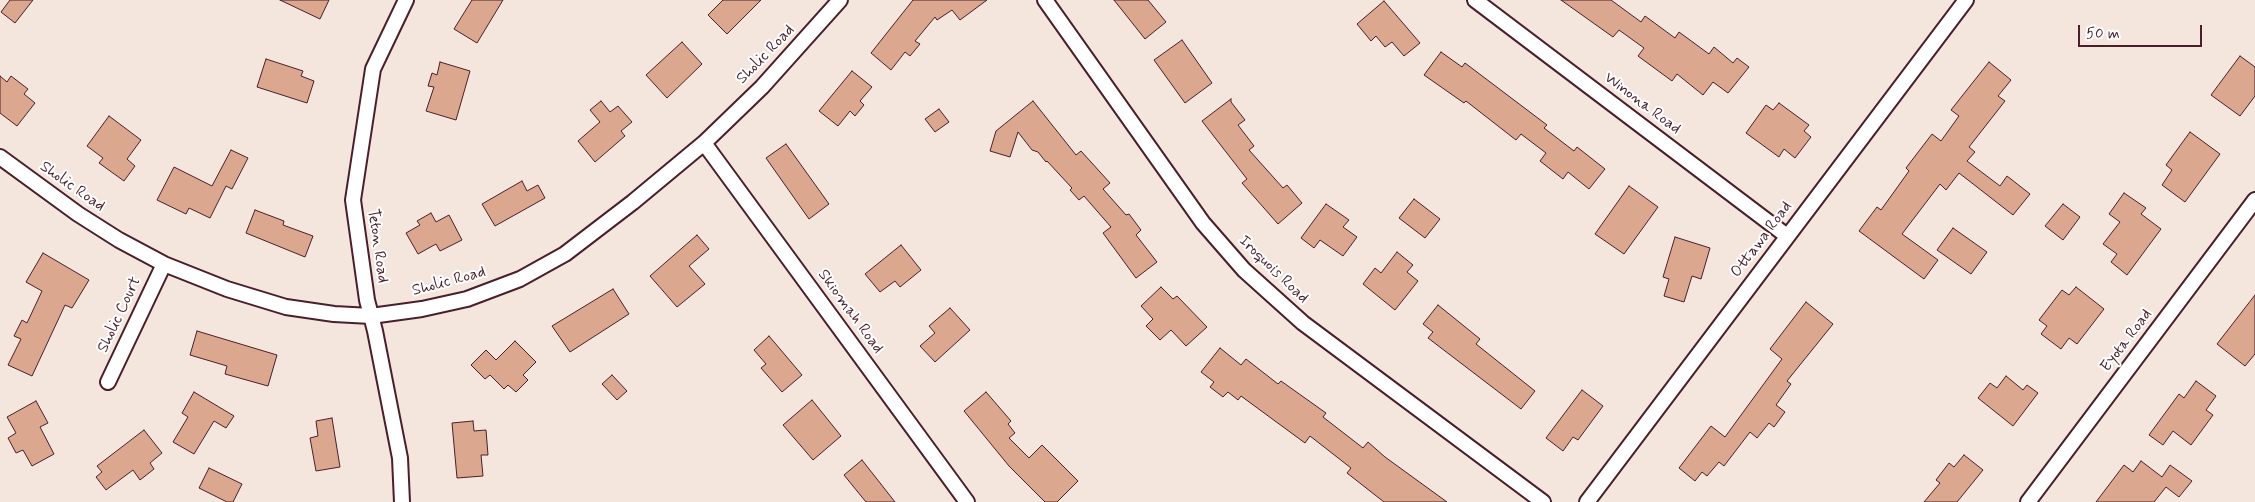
<!DOCTYPE html>
<style>
body{margin:0}
#map{position:relative;width:2255px;height:502px;overflow:hidden;background:#f4e5dd;font-family:Mynerve,sans-serif}
canvas{display:block}
.scale{position:absolute;left:2078px;top:25px;width:124px;height:22px;box-sizing:border-box;border:2px solid #4a1f2b;border-top:0;padding-left:6px;font-size:15px;line-height:18px;white-space:nowrap;color:#4a1f2b;-webkit-text-stroke:4px #fff;paint-order:stroke}
</style>
<div id="map">
<canvas width="2255" height="502"></canvas>
<div class="scale">50 m</div>
</div>
<script>
const ctx = document.querySelector('canvas').getContext('2d');
ctx.lineJoin = 'round';
function fillPath(path, color) {
  ctx.fillStyle = color;
  ctx.fill(path, 'evenodd');
}
function toPath(rows) {
  const path = new Path2D();
  for (const r of rows) {
    path.moveTo(r[0], r[1]);
    for (let i = 2; i < r.length; i += 2) path.lineTo(r[i], r[i + 1]);
  }
  return path;
}
function trace(path, color, width, dash) {
  ctx.strokeStyle = color;
  ctx.lineWidth = width;
  ctx.lineCap = dash ? 'butt' : 'round';
  ctx.setLineDash(dash || []);
  ctx.stroke(path);
}
function drawText(font, color, halo, rows, align = 'center') {
  ctx.font = font + ' Mynerve,sans-serif';
  ctx.lineWidth = 4;
  ctx.setLineDash([]);
  ctx.textBaseline = 'middle';
  ctx.strokeStyle = halo;
  ctx.fillStyle = color;
  for (const [text, x, y, turn = 0] of rows) {
    ctx.save();
    ctx.translate(x, y);
    ctx.rotate((+turn || 0) * Math.PI / 180);
    ctx.textAlign = isNaN(turn) ? turn : align;
    if (halo) ctx.strokeText(text, 0, 0);
    ctx.fillText(text, 0, 0);
    ctx.restore();
  }
}
const building = toPath([
 [10,0,33,0,15,23,1,12,10,0],
 [280,0,329,0,320,19,280,0],
 [472,0,503,0,477,43,454,29,472,0],
 [723,0,761,0,727,34,708,15,723,0],
 [913,0,987,0,960,20,952,10,937,20,935,17,915,41,920,44,910,56,905,52,891,70,871,53,913,0],
 [1114,0,1148,0,1166,22,1145,39,1114,0],
 [1561,0,1611,0,1641,22,1645,16,1675,38,1679,32,1709,54,1714,47,1733,63,1737,58,1749,67,1728,93,1713,82,1703,95,1677,74,1672,81,1638,56,1644,48,1619,30,1613,37,1561,0],
 [1384,1,1420,43,1404,56,1392,42,1385,47,1376,36,1371,41,1357,24,1384,1],
 [1182,40,1212,83,1185,103,1154,60,1182,40],
 [682,42,702,64,667,98,646,75,682,42],
 [1441,52,1462,67,1465,63,1547,125,1544,128,1574,151,1577,147,1605,169,1589,189,1568,172,1563,179,1540,161,1546,153,1521,134,1516,140,1466,101,1464,103,1424,75,1441,52],
 [2240,56,2255,67,2255,96,2240,116,2211,95,2240,56],
 [266,59,303,71,301,76,314,81,307,103,257,87,266,59],
 [440,62,470,71,456,120,426,111,434,87,428,86,432,73,437,75,440,62],
 [1989,62,2011,80,1998,96,2005,101,1969,147,1975,152,1967,161,2000,186,2007,176,2030,194,2013,215,1959,173,1946,190,1940,184,1902,234,1938,260,1924,279,1859,231,1877,207,1881,210,1909,171,1906,168,1932,134,1941,141,1959,116,1951,110,1989,62],
 [852,71,872,87,860,101,864,105,855,116,850,111,838,126,819,111,852,71],
 [0,76,7,82,11,76,28,89,24,94,35,103,17,126,0,113,0,76],
 [1231,99,1231,102,1245,120,1238,125,1254,146,1249,150,1283,188,1287,185,1302,203,1278,224,1242,183,1247,179,1202,121,1231,99],
 [601,101,610,112,618,106,632,122,621,131,625,136,595,162,578,141,600,122,590,110,601,101],
 [1033,101,1076,155,1081,151,1110,183,1103,189,1126,215,1129,214,1141,230,1136,235,1157,262,1136,278,1103,233,1111,227,1084,196,1079,200,1070,190,1072,188,1047,161,1046,162,1038,152,1032,150,1018,132,1010,157,990,151,996,131,1033,101],
 [1779,103,1809,125,1804,131,1811,137,1795,158,1784,149,1779,157,1746,133,1766,105,1773,110,1779,103],
 [939,109,949,122,935,132,925,119,939,109],
 [109,116,141,140,127,159,135,166,124,181,99,163,103,158,87,146,109,116],
 [2190,132,2220,154,2185,202,2162,185,2172,170,2166,165,2190,132],
 [786,144,829,204,809,219,766,158,786,144],
 [231,150,248,158,232,189,226,186,210,218,189,208,186,214,157,200,174,167,212,186,231,150],
 [522,181,527,191,538,185,545,198,495,226,482,204,522,181],
 [1629,186,1658,207,1624,254,1595,234,1629,186],
 [2124,193,2146,208,2141,214,2161,229,2127,275,2111,262,2117,254,2103,244,2120,222,2109,214,2124,193],
 [1414,199,1440,219,1425,238,1399,218,1414,199],
 [1326,204,1349,220,1343,227,1357,237,1343,256,1320,240,1314,248,1301,238,1326,204],
 [2063,204,2080,217,2063,240,2045,226,2063,204],
 [255,210,284,221,283,225,313,236,305,257,246,233,255,210],
 [431,213,436,222,449,215,462,240,440,251,436,244,418,254,406,233,420,225,417,221,431,213],
 [1953,228,1987,252,1971,274,1937,250,1953,228],
 [697,235,709,249,689,266,705,284,677,307,650,276,697,235],
 [1675,237,1710,248,1701,279,1692,276,1684,302,1664,296,1669,279,1663,277,1675,237],
 [901,245,921,270,900,287,895,281,880,292,865,274,901,245],
 [1397,252,1413,265,1407,272,1418,281,1395,310,1363,284,1375,268,1381,273,1397,252],
 [43,253,89,280,72,308,65,305,32,376,8,365,21,339,14,336,22,320,27,323,42,291,26,282,43,253],
 [1161,287,1173,299,1177,296,1207,327,1186,346,1171,330,1160,340,1146,326,1153,319,1141,306,1161,287],
 [2076,287,2104,309,2077,344,2069,338,2061,349,2041,334,2047,326,2039,320,2062,290,2069,295,2076,287],
 [613,289,629,314,570,352,552,326,613,289],
 [2255,295,2255,354,2245,366,2217,344,2255,295],
 [1806,302,1833,324,1787,381,1791,384,1776,405,1785,412,1774,427,1769,423,1757,438,1750,432,1724,466,1719,462,1707,476,1702,472,1695,481,1679,468,1711,426,1725,437,1782,359,1770,349,1806,302],
 [1438,305,1480,339,1476,344,1535,391,1521,409,1428,338,1433,332,1423,324,1438,305],
 [950,308,970,330,935,362,920,346,935,333,929,326,950,308],
 [197,331,277,355,268,386,225,374,227,366,190,355,197,331],
 [769,336,802,375,782,392,761,368,766,364,754,350,769,336],
 [515,341,536,362,523,375,528,380,516,392,508,385,504,389,490,375,485,379,471,365,486,350,496,360,515,341],
 [1220,348,1241,365,1246,359,1278,384,1281,381,1326,413,1323,417,1363,448,1368,442,1385,457,1447,502,1384,502,1347,473,1351,468,1310,436,1305,443,1241,396,1238,400,1228,392,1223,397,1210,387,1214,382,1201,372,1220,348],
 [612,375,627,391,617,400,602,384,612,375],
 [2006,376,2023,390,2027,385,2038,393,2013,426,1978,398,1990,383,1997,388,2006,376],
 [2196,381,2216,396,2206,410,2213,415,2191,445,2173,431,2163,445,2149,435,2179,394,2184,398,2196,381],
 [1582,390,1603,406,1578,440,1573,437,1563,451,1546,438,1582,390],
 [194,392,234,416,226,428,214,421,194,454,173,442,188,417,182,413,194,392],
 [986,392,1011,421,1008,424,1015,433,1009,438,1029,458,1042,445,1078,481,1057,502,1045,502,1009,466,964,411,986,392],
 [812,400,841,436,813,460,783,425,812,400],
 [36,401,48,423,40,427,54,454,32,466,23,450,16,453,8,438,16,433,7,417,36,401],
 [332,418,340,467,316,471,310,438,318,436,316,421,332,418],
 [473,421,474,431,486,430,488,455,481,455,483,476,457,478,452,423,473,421],
 [144,430,162,453,150,463,154,469,140,480,133,470,106,490,96,477,102,472,97,466,144,430],
 [1964,455,1983,470,1957,502,1924,502,1940,483,1936,480,1949,463,1954,467,1964,455],
 [862,460,895,502,866,502,844,475,862,460],
 [2141,461,2162,477,2170,465,2192,481,2179,497,2166,487,2154,502,2096,502,2124,465,2133,472,2141,461],
 [209,468,242,484,233,502,227,502,199,488,209,468]
]);
const minor = toPath([
 [1045,0,1203,223,1244,270,1303,323,1543,502],
 [1475,0,1787,236],
 [704,143,967,502],
 [0,157,78,214,119,240,164,264,227,289,286,307,334,314,371,316,422,309,467,299,520,279,565,254,633,202,704,143,762,87,840,0],
 [108,382,164,264],
 [402,502,400,458,375,331,367,300,353,200,373,69,406,0],
 [1587,502,1966,0],
 [2028,502,2255,200]
]);
const streetNames = [
 ["Sholic Road",766,55,-46],
 ["Winona Road",1642,104,37],
 ["Sholic Road",72,187,35],
 ["Ottawa Road",1762,240,-53],
 ["Teton Road",377,246,82],
 ["Iroquois Road",1273,270,44],
 ["Sholic Road",449,282,-15],
 ["Skiomah Road",850,312,54],
 ["Sholic Court",120,315,-65],
 ["Eyota Road",2127,341,-53]
];
fillPath(building, '#dba78f');
trace(building, '#4a1f2b', 1);
trace(minor, '#4a1f2b', 18);
trace(minor, '#fff', 14);
drawText('16px', '#4a1f2b', '#fff', streetNames);
</script>
